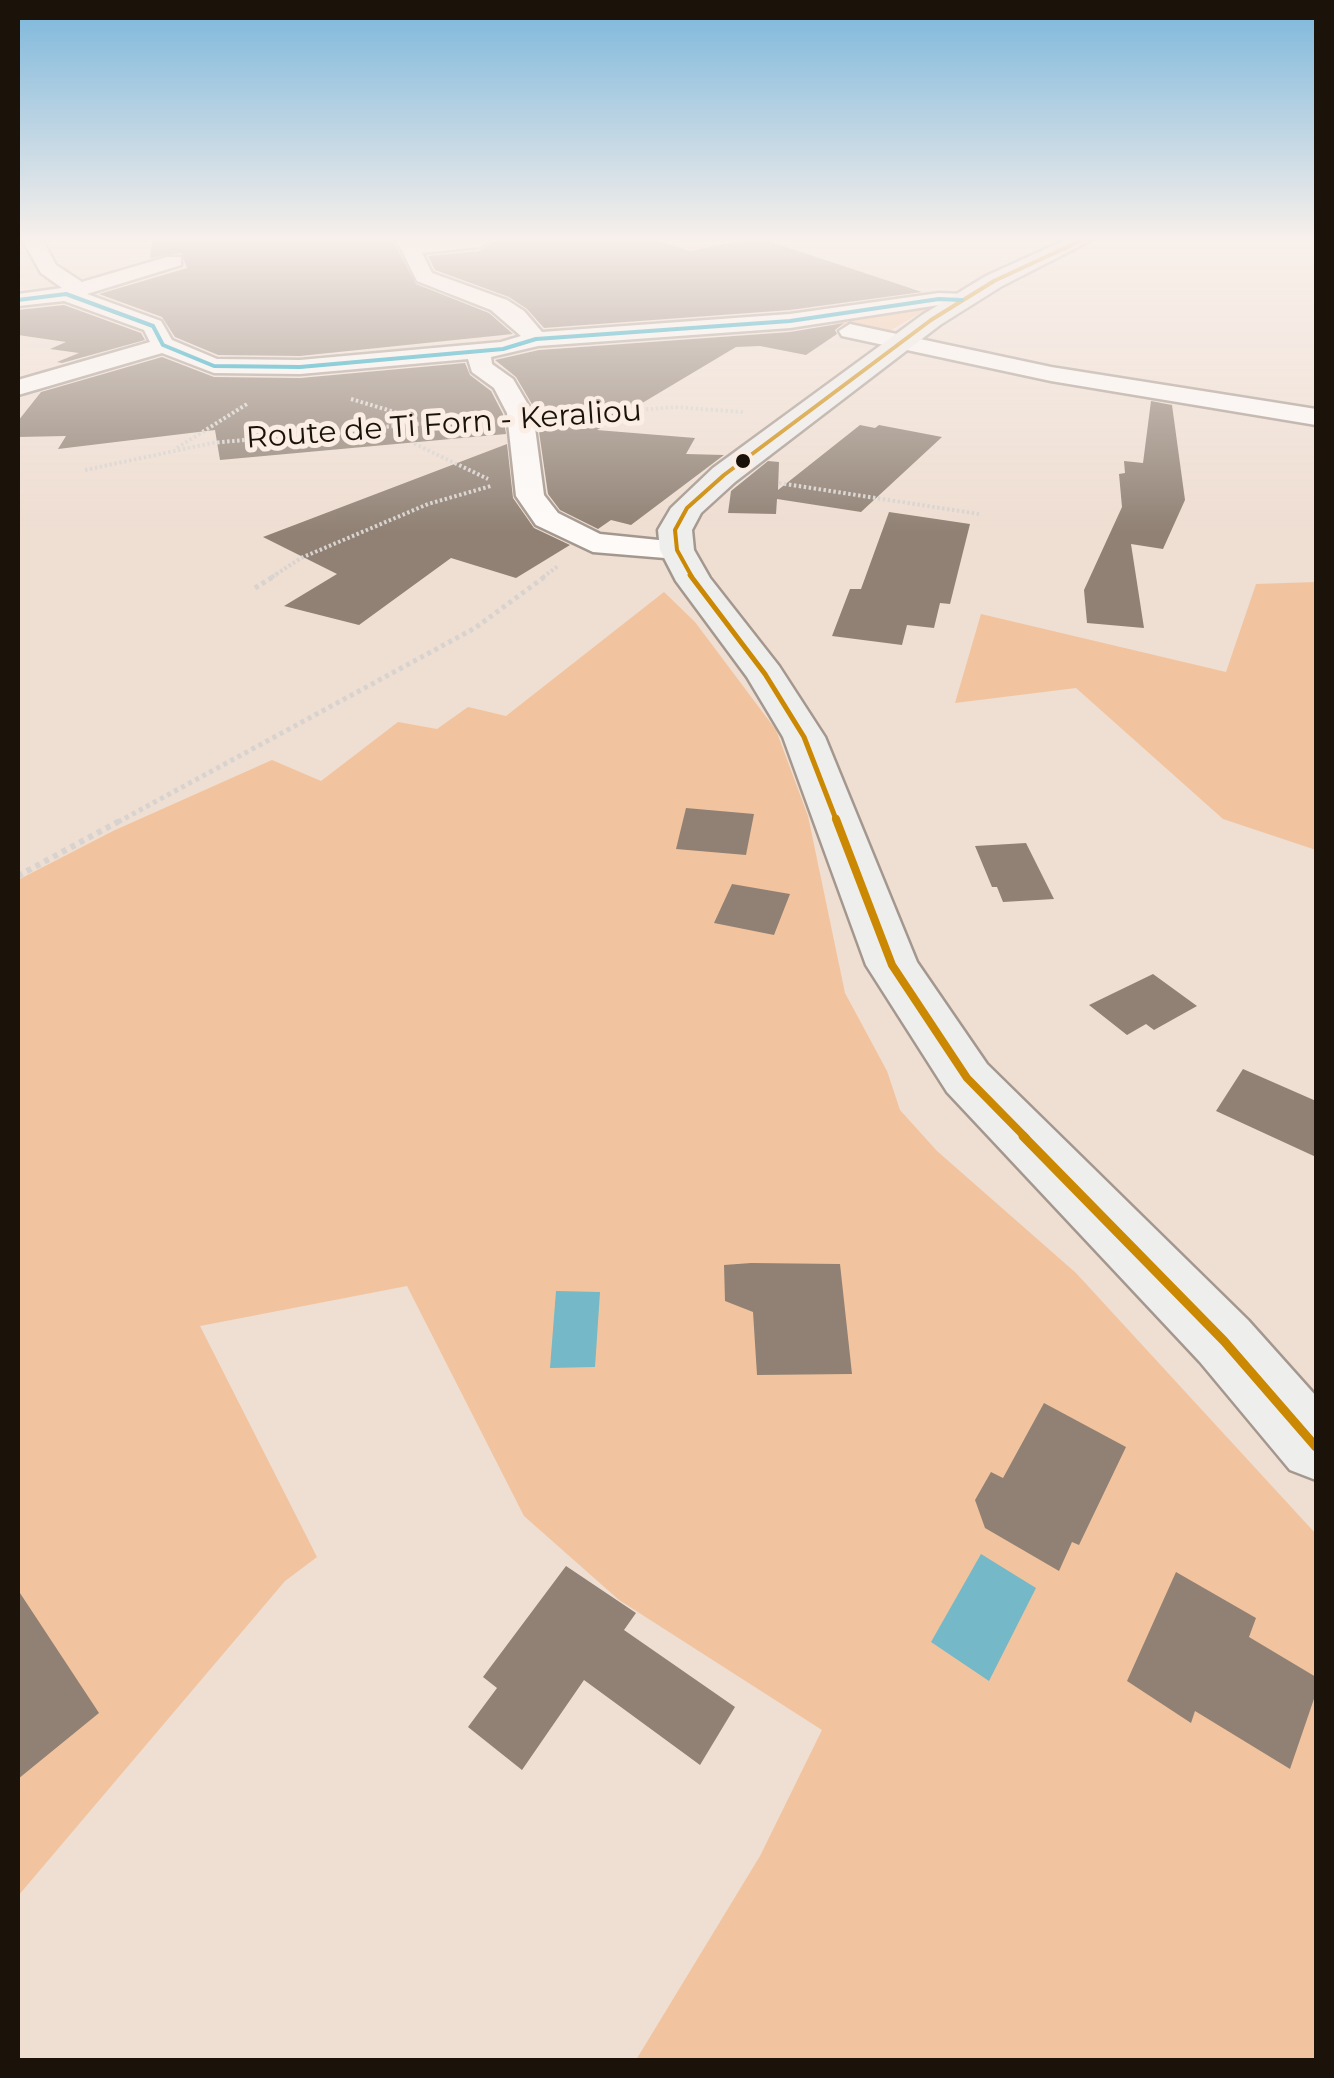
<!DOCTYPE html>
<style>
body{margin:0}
#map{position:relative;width:1334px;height:2078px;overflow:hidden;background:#efded2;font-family:Montserrat,sans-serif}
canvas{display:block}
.frame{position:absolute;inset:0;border:20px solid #1b1209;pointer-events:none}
</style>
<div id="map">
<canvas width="1334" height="2078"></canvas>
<div class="frame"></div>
</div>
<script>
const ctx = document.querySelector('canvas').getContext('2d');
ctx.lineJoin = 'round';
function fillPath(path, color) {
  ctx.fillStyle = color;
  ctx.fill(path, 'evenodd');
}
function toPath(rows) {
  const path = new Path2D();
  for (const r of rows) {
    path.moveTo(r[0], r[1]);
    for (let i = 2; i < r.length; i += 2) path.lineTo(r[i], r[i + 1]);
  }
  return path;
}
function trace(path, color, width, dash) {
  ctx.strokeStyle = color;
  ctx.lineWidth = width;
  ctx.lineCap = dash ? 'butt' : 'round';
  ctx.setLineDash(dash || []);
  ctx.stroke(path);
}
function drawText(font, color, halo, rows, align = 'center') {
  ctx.font = font + ' Montserrat,sans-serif';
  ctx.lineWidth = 10;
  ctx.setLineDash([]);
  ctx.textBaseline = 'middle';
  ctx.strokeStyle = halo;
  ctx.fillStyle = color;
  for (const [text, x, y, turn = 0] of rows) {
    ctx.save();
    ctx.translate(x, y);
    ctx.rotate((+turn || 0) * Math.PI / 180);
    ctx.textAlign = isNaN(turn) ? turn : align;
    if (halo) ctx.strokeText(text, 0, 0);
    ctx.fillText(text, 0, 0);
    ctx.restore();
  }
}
const green = toPath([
 [933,305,888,332,873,334,825,321],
 [1316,582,1316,850,1223,819,1076,688,955,703,981,614,1226,672,1256,584],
 [664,592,695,622,776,730,808,816,845,993,887,1071,900,1110,937,1151,1076,1273,1316,1534,1316,2060,636,2060,760,1856,822,1730,619,1600,524,1516,407,1286,200,1326,317,1557,285,1581,18,1896,18,880,113,831,272,760,321,781,398,722,437,729,468,707,506,716]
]);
const water = toPath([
 [556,1291,600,1292,595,1367,550,1368],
 [981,1554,1036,1588,989,1681,931,1642]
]);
const building = toPath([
 [152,241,393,241,416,284,489,313,513,334,300,356,218,355,175,337,162,317,99,294,187,268,181,253,150,258],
 [494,241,660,241,690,251,740,241,768,241,922,292,790,310,544,328,527,309,509,297,435,270,428,256,480,251],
 [64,305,141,333,145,340,62,363,57,362,79,353,50,349,66,342,18,335,18,310],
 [844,323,835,330,837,334,806,355,760,346,736,347,597,430,695,438,686,454,724,455,631,525,611,520,598,529,560,510,548,494,536,411,516,377,495,360,539,350,790,332],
 [162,357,214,377,300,378,465,363,470,375,491,391,503,414,506,434,220,460,215,430,58,449,66,436,18,437,18,421,41,392],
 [1151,401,1172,405,1185,500,1163,549,1131,544,1144,628,1087,623,1084,590,1122,507,1119,474,1125,473,1124,461,1143,463],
 [860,425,875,428,879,425,942,437,861,512,777,499,776,514,728,513,731,491,768,461,779,462,778,490],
 [507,444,513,498,534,528,570,545,516,578,451,558,359,625,284,606,337,574,263,537],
 [889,512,970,524,950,604,940,603,934,628,907,625,902,645,832,636,850,589,861,589],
 [686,808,754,814,746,855,676,849],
 [1026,843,1054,899,1003,902,997,887,992,887,975,846],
 [732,884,790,894,774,935,714,923],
 [1153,974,1197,1006,1154,1030,1146,1024,1127,1035,1089,1005],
 [1243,1069,1316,1101,1316,1157,1216,1111],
 [751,1263,840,1264,852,1374,757,1375,753,1312,725,1301,724,1265],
 [1044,1403,1126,1447,1079,1545,1072,1542,1059,1571,985,1528,975,1500,991,1472,1003,1478],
 [566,1566,636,1613,624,1630,735,1707,700,1765,584,1680,522,1770,468,1727,497,1688,483,1677],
 [1176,1572,1256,1618,1249,1637,1316,1677,1316,1693,1290,1769,1195,1711,1191,1723,1127,1681],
 [18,1590,99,1713,18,1779]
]);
const pathFar2 = toPath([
 [351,399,398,413,410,427,413,443,488,479],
 [561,416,675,407,743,412],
 [177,448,247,404],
 [85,470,212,443,480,418],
 [779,483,979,514],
 [272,577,301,558,428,504,491,486],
 [543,577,558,566]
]);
const pathFar1 = toPath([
 [255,588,276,575],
 [118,822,475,628,547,575]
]);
const path = toPath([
 [18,876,123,819]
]);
const street = toPath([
 [23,241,43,241,56,265,82,282,167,257,181,257,181,265,87,294,161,321,172,340,217,359,300,360,501,342,521,336,491,310,417,281,397,241,490,241,480,247,422,253,432,273,507,300,524,311,542,332,790,314,939,293,962,294,973,300,962,306,939,305,790,328,538,346,491,357,492,364,513,379,533,413,544,495,558,513,600,534,688,543,693,550,688,557,677,559,593,552,536,525,516,496,507,413,494,388,472,372,468,359,300,374,214,373,162,353,18,395,18,380,150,342,144,330,64,301,18,306,18,294,62,288,41,273,23,241],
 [850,324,1051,367,1316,409,1316,425,1051,381,842,336,839,331,850,324]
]);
const secondary = toPath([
 [1063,241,1090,241,1002,286,940,325,735,482,701,513,692,530,694,550,710,578,779,666,825,737,917,962,987,1064,1248,1320,1316,1396,1316,1480,1290,1470,1200,1362,947,1092,866,965,783,737,747,677,676,581,660,550,658,530,671,508,713,468,922,315,986,276,1063,241]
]);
const bus1Far3 = toPath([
 [692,577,677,550,675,530,687,508,724,475,931,320,994,281,1080,241]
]);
const bus1Far2 = toPath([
 [690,575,765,674,804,737,837,822]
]);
const bus1Far1 = toPath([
 [836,819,892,965,967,1078,1026,1138]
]);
const bus1 = toPath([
 [1023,1136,1224,1341,1316,1447]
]);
const bus2 = toPath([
 [18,300,66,294,153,326,163,345,214,366,300,367,503,349,536,339,790,321,939,299,962,300]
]);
const markers = [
 [743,461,9,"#1b1209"]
];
const farStreetnames = [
 ["Route de Ti Forn - Keraliou",444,425,-4]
];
fillPath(green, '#f1c49f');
fillPath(water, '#75b8c7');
fillPath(building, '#908174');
trace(street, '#a4988e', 5);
trace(secondary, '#a4988e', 5);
trace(pathFar2, '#d8d3cf', 4, [2.5, 2.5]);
trace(pathFar1, '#d8d3cf', 5, [4, 4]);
trace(path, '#d8d3cf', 6, [5, 5]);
fillPath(street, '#fdfaf8');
fillPath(secondary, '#eeeeed');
trace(bus1Far3, '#cb8802', 4);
trace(bus1Far2, '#cb8802', 5);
trace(bus1Far1, '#cb8802', 8);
trace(bus1, '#cb8802', 9);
trace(bus2, '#01a1c4', 4);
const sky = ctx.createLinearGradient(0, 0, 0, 532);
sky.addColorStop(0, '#7ab6db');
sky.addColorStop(0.45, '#f8f0eb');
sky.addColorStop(1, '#f8f0eb00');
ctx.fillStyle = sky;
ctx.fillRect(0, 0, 1334, 532);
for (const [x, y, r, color] of markers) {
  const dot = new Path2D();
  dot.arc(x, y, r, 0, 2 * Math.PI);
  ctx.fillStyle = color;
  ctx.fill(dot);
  trace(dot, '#fbeee5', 4);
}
drawText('30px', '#1b1209', '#fbeee5', farStreetnames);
</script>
